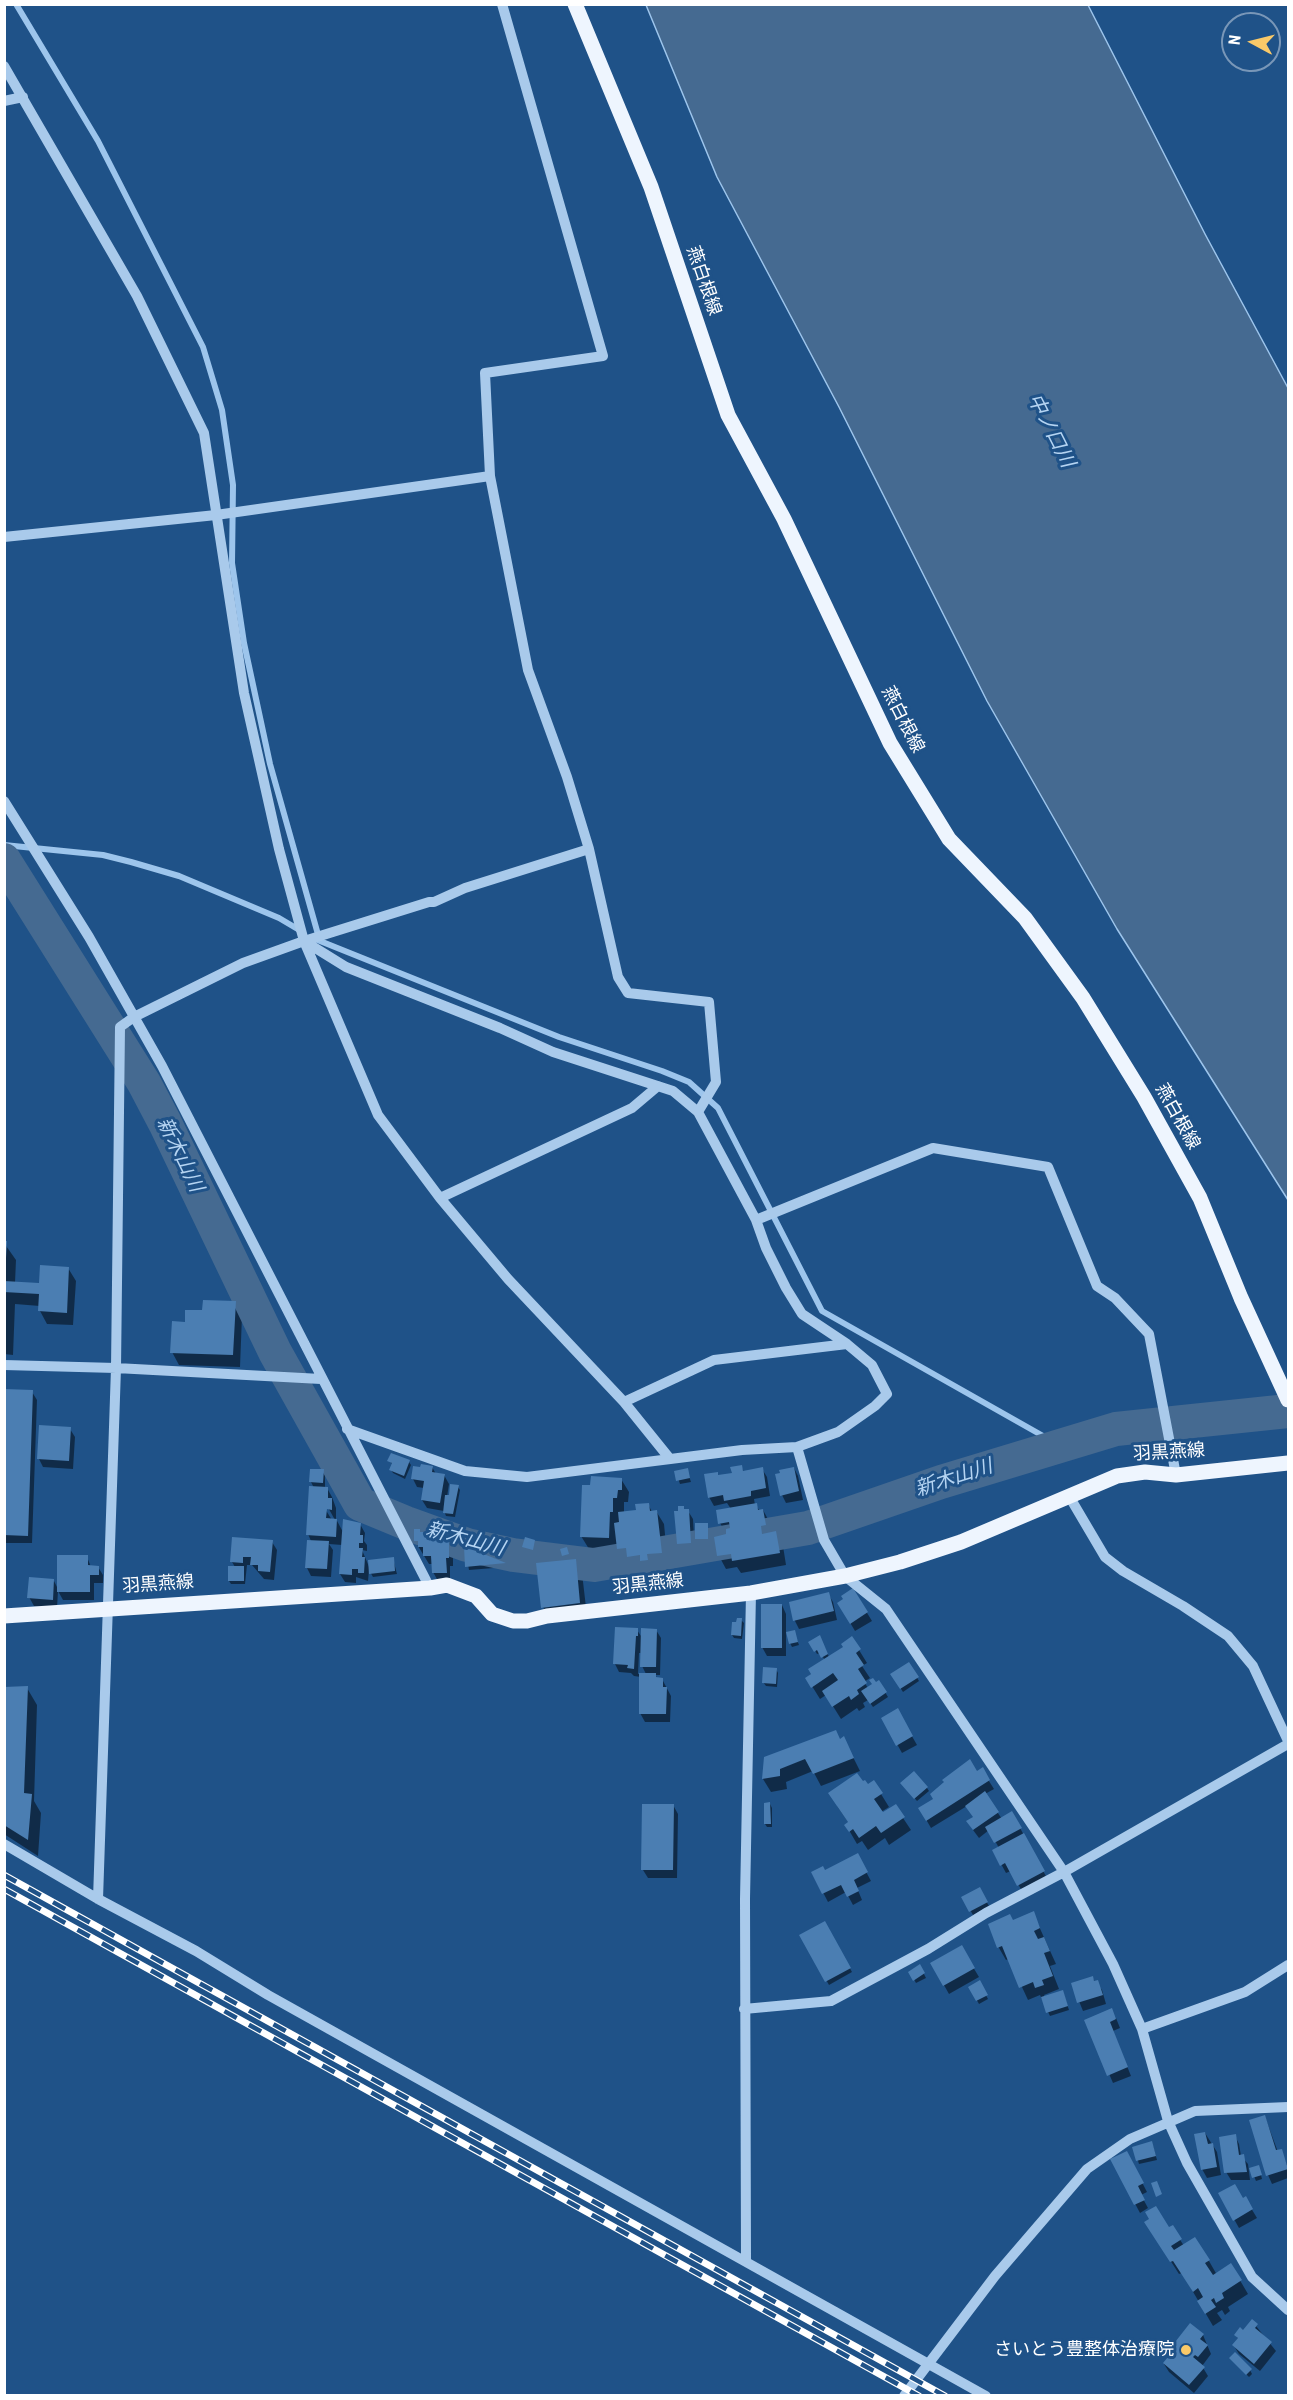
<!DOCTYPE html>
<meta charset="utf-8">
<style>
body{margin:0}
#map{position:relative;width:1293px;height:2400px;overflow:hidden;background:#1f5288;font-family:"Roboto Condensed",sans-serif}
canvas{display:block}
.frame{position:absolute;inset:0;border:6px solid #fff;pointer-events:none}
.north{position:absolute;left:1221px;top:12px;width:60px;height:60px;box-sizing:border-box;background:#1f5288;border:2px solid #7997b8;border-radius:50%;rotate:277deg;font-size:16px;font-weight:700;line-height:24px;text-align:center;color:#fff}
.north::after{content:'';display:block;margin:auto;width:21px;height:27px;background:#f9c969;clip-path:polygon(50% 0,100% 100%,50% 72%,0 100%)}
</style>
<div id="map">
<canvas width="1293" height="2400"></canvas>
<div class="frame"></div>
<div class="north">N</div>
</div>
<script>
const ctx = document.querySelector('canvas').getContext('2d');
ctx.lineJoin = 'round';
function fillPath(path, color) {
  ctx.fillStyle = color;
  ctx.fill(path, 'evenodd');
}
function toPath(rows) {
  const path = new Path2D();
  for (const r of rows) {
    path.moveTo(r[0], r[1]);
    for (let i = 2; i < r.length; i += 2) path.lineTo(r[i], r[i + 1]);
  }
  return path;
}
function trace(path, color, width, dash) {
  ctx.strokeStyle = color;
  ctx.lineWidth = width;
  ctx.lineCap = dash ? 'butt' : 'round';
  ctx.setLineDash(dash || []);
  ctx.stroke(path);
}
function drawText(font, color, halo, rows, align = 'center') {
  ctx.font = font + ' "Roboto Condensed","Noto Sans JP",sans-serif';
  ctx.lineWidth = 6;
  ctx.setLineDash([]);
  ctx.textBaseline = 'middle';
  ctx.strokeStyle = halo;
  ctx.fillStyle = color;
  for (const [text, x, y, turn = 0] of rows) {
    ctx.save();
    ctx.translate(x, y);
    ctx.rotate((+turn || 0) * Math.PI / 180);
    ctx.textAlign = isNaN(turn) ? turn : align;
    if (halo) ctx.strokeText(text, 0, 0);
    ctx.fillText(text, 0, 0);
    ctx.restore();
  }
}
const water = toPath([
 [646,5,1088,5,1205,234,1288,388,1288,1200,1117,929,987,701,839,407,717,177,646,5]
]);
const shadow = toPath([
 [4,1243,16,1260,15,1283,40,1284,68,1268,76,1281,73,1325,47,1324,40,1311,40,1306,15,1304,13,1355,4,1354],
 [235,1303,242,1316,240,1367,179,1365,172,1352,186,1323,204,1312],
 [4,1390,32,1392,37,1400,32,1543,4,1543],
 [70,1429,75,1437,73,1469,43,1467,39,1459],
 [389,1460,409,1462,411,1465,405,1479,393,1473,391,1470,393,1465],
 [432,1467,436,1474,444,1475,449,1484,447,1497,450,1497,458,1487,460,1490,455,1517,446,1516,444,1511,427,1508,422,1500,424,1488,417,1487,413,1479],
 [741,1467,744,1472,762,1469,767,1477,770,1496,754,1499,755,1505,760,1511,763,1510,770,1523,772,1534,775,1533,783,1546,786,1565,741,1573,737,1567,726,1569,719,1556,715,1538,727,1536,720,1523,731,1509,727,1503,714,1506,709,1497,719,1477,734,1474],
 [763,1518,767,1521,769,1532,766,1533],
 [794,1468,798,1476,803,1500,786,1503,782,1495,781,1474],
 [687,1470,691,1482,680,1484,676,1472],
 [323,1471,325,1474,325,1488,327,1488,332,1497,336,1508,336,1519,343,1532,360,1524,365,1533,364,1541,367,1545,367,1551,362,1550,370,1569,393,1559,397,1574,373,1577,369,1570,368,1581,356,1577,356,1583,345,1582,340,1574,342,1545,329,1544,333,1550,331,1577,311,1576,307,1568,311,1541,308,1534,314,1488,311,1482],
 [325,1502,335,1520,332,1520,322,1504],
 [621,1479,629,1492,628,1502,624,1502,624,1512,637,1511,648,1504,652,1512,656,1511,664,1524,668,1565,654,1567,655,1573,649,1574,646,1568,636,1569,631,1561,626,1562,615,1544,615,1550,589,1549,581,1536],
 [685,1511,688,1511,693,1519,695,1551,683,1552,678,1544],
 [707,1524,709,1542,698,1542,694,1535],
 [419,1530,421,1534,441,1534,442,1537,448,1537,453,1545,453,1566,450,1566,450,1581,438,1581,433,1572,433,1564,429,1564,415,1541],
 [534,1541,536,1545,534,1553,526,1551,524,1547],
 [272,1542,277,1550,274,1580,264,1579,252,1565,247,1565,245,1584,231,1584,229,1581,235,1567,232,1562],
 [465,1548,505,1564,506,1567,469,1570],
 [87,1557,91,1567,98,1567,103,1575,103,1583,94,1583,94,1600,63,1600,58,1591,57,1608,34,1606,29,1597,54,1581,58,1589],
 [575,1560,582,1573,587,1616,550,1620,543,1607],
 [853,1590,872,1621,855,1631,839,1604],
 [828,1594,833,1602,837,1620,799,1629,795,1621,790,1603],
 [782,1605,786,1614,786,1656,767,1656,762,1647],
 [741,1620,744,1623,742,1639,734,1638,732,1635],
 [637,1630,643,1639,656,1630,661,1638,660,1675,655,1675,658,1679,662,1679,671,1696,670,1722,645,1722,640,1713,641,1677,634,1676,631,1673,619,1672,615,1664],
 [639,1653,642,1653,642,1666,646,1674,638,1674],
 [794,1632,799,1645,792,1647,790,1643],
 [820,1637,829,1657,859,1650,867,1663,862,1666,870,1678,864,1682,868,1688,879,1682,888,1697,873,1707,868,1700,863,1703,865,1707,859,1711,857,1708,841,1719,826,1695,820,1699,807,1678,825,1660,820,1653,817,1654,811,1642],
 [909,1664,919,1681,903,1692,892,1675],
 [776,1669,778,1673,777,1687,766,1686,763,1682],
 [27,1688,37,1705,34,1801,41,1813,38,1856,4,1834,4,1689],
 [897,1710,917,1745,902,1753,883,1719],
 [840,1740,850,1751,860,1771,821,1786,813,1771,786,1782,787,1789,771,1792,763,1779,765,1758],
 [982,1770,994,1789,985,1794,1002,1819,1012,1813,1048,1880,1023,1893,1011,1871,1006,1873,994,1851,999,1848,989,1830,979,1838,973,1830,974,1818,967,1806,931,1828,920,1809],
 [862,1783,881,1794,889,1807,881,1812,903,1818,911,1830,889,1845,885,1838,868,1850,862,1841,857,1844,846,1825,849,1823,837,1806],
 [904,1786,927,1788,929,1791,917,1801],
 [770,1804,772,1808,772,1827,767,1827,765,1824],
 [673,1805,678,1814,677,1878,648,1878,643,1870],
 [857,1855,871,1881,857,1888,862,1900,853,1905,846,1892,828,1902,813,1873,825,1872],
 [979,1889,989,1906,973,1915,963,1897],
 [1033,1913,1056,1964,1050,1966,1059,1989,1044,1995,1045,1997,1064,1995,1069,2010,1050,2016,1040,1995,1028,2000,1009,1959,1006,1960,999,1948,989,1925,1013,1921],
 [825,1923,852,1972,829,1985,801,1935],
 [961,1947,979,1977,949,1994,932,1964],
 [920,1966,926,1978,916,1983,910,1972],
 [1092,1978,1102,1990,1106,2004,1083,2011,1072,1984],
 [979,1982,988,1999,979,2004,970,1988],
 [1116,2018,1120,2028,1113,2031,1131,2076,1113,2083,1086,2020],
 [1265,2117,1278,2152,1281,2151,1288,2168,1288,2178,1272,2184,1268,2175],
 [1205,2133,1217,2152,1221,2175,1207,2178,1202,2169],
 [1235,2136,1239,2144,1241,2156,1248,2164,1250,2180,1231,2180,1226,2172],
 [1153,2146,1157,2160,1139,2164,1134,2148],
 [1112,2160,1131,2161,1147,2192,1141,2195,1148,2208,1140,2213],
 [1251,2169,1260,2171,1262,2179,1256,2181],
 [1220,2194,1242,2200,1245,2198,1257,2218,1239,2228],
 [1172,2227,1184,2246,1209,2261,1217,2275,1231,2265,1248,2294,1228,2307,1230,2311,1225,2315,1222,2310,1217,2313,1222,2320,1213,2326,1182,2273,1179,2274,1154,2235],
 [1252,2321,1276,2351,1260,2371,1239,2354,1234,2346,1239,2340,1236,2335,1243,2332],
 [1203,2335,1211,2354,1202,2366,1208,2376,1194,2393,1169,2372,1164,2364,1168,2359,1166,2355],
 [1233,2361,1250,2370,1252,2374,1249,2377]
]);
const stream = toPath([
 [16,4,98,141,203,347,222,410,233,485,232,563,244,643,270,764,319,938],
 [4,845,103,855,131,862,179,876,279,918,301,931],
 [315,939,559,1037,662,1071,689,1082,718,1108,822,1311,1059,1445]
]);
const river = toPath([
 [4,860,144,1083,165,1123,275,1352,360,1504,406,1523,467,1545,513,1555,594,1565,808,1528,941,1482,1116,1429,1288,1411]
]);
const building = toPath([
 [4,1241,7,1241,6,1258,4,1258],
 [40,1265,69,1267,67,1313,38,1311,39,1294,4,1292,4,1281,39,1283],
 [203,1300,236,1301,233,1355,170,1353,172,1321,185,1322,185,1310,202,1310],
 [4,1389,33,1390,28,1536,4,1535],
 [39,1425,71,1427,69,1461,37,1459],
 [391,1453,410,1460,404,1476,389,1470,392,1463,387,1461],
 [421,1464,433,1466,432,1472,445,1474,440,1503,421,1500,424,1481,411,1479,413,1466,420,1467],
 [742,1465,743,1471,763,1467,766,1488,751,1491,751,1496,724,1501,723,1495,708,1498,704,1474,718,1472,718,1475,732,1473,730,1467],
 [794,1467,799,1491,780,1496,775,1474,780,1473,779,1470],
 [688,1468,690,1478,676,1481,674,1471],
 [310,1469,324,1469,323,1483,309,1482],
 [591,1476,622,1478,622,1490,618,1490,617,1498,613,1498,613,1512,610,1512,609,1538,580,1537,582,1485,590,1485],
 [450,1484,459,1485,453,1514,443,1513,445,1495,449,1495],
 [309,1486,328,1487,328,1498,332,1498,332,1510,327,1509,326,1518,337,1519,336,1537,306,1535],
 [649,1503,650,1511,657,1510,662,1553,647,1554,648,1560,640,1561,640,1555,627,1557,626,1548,617,1549,614,1523,619,1522,618,1512,636,1510,635,1504],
 [757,1503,758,1510,763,1509,766,1525,761,1526,762,1534,776,1531,780,1553,732,1561,731,1554,717,1556,714,1537,726,1534,726,1529,730,1528,729,1522,718,1524,716,1510],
 [678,1506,684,1506,684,1509,689,1509,691,1543,677,1544,674,1511,678,1511],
 [343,1519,361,1523,360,1535,363,1535,363,1543,359,1543,359,1548,363,1548,362,1557,365,1557,364,1573,358,1573,358,1569,352,1569,352,1575,339,1574],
 [695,1523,708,1523,708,1539,695,1539],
 [414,1529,420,1529,420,1532,441,1532,441,1536,449,1536,449,1558,446,1558,447,1573,432,1573,431,1556,423,1556,423,1547,418,1547,418,1541,414,1541],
 [232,1537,273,1540,270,1572,258,1571,258,1565,250,1565,251,1557,243,1557,243,1563,230,1562],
 [525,1537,535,1540,533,1550,522,1547],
 [307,1540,329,1541,327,1569,305,1568],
 [464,1546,506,1563,465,1567],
 [567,1547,569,1554,562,1556,560,1549],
 [57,1555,88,1555,88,1565,99,1566,99,1575,90,1575,90,1592,57,1592],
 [394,1557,395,1571,369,1574,368,1560],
 [576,1559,580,1603,541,1608,536,1563],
 [228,1566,244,1566,244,1581,228,1581],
 [29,1577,54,1579,53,1600,27,1598],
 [853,1588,868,1612,850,1624,837,1603,843,1599,841,1596],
 [829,1592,834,1611,793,1621,789,1602],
 [761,1604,782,1604,782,1648,761,1648],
 [737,1618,742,1618,741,1636,731,1635,732,1622,736,1622],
 [615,1627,638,1628,638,1636,636,1636,634,1669,627,1668,628,1665,613,1664],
 [641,1628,657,1629,656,1667,640,1667],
 [795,1630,798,1642,789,1644,786,1632],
 [820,1635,828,1654,821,1658,817,1650,814,1652,808,1642],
 [852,1636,861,1649,856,1653,864,1665,858,1669,867,1683,857,1690,859,1694,851,1700,849,1696,832,1707,822,1691,838,1680,833,1673,811,1688,805,1678,811,1674,808,1669,843,1647,841,1644],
 [909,1662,919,1677,900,1689,890,1674],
 [763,1667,777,1668,776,1684,762,1683],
 [639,1673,656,1673,656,1677,663,1678,663,1687,667,1687,666,1714,639,1714],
 [873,1678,876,1682,879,1680,887,1692,870,1704,861,1691,872,1684,869,1680],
 [28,1686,24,1793,32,1794,28,1840,4,1825,4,1687],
 [898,1708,913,1736,896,1746,881,1718],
 [836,1730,840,1739,844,1736,854,1758,813,1774,805,1759,780,1769,780,1776,762,1779,764,1757],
 [970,1759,977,1771,983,1767,990,1780,926,1821,918,1808,933,1799,930,1794,944,1782,942,1780],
 [914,1771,928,1787,914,1799,900,1783],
 [857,1773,863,1781,865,1780,868,1784,874,1780,883,1793,874,1799,883,1812,896,1804,905,1817,881,1833,876,1826,859,1838,853,1829,849,1832,844,1825,848,1822,828,1793],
 [985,1791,999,1812,973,1830,966,1821,973,1817,965,1806],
 [770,1802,771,1824,764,1824,764,1803],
 [642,1804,674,1804,673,1870,641,1870],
 [1012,1811,1022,1828,994,1843,985,1827],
 [1024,1833,1045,1871,1017,1886,1005,1863,1000,1866,992,1850],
 [858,1853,868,1872,854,1880,859,1891,847,1897,841,1885,822,1894,811,1872,823,1866,825,1870],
 [980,1887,988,1902,969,1912,961,1897],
 [1034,1911,1040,1928,1034,1931,1038,1939,1044,1937,1050,1951,1044,1953,1053,1976,1042,1980,1044,1985,1035,1988,1033,1982,1019,1988,1002,1946,997,1948,988,1924,1010,1914,1013,1920],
 [825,1921,851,1968,825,1982,799,1935],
 [962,1945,975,1968,943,1986,930,1963],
 [920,1964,925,1973,913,1981,908,1972],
 [1093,1976,1094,1981,1098,1980,1103,1995,1077,2003,1071,1983],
 [980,1980,988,1995,976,2001,968,1987],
 [1063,1990,1068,2006,1046,2013,1041,1997],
 [1112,2008,1116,2019,1110,2022,1128,2067,1107,2076,1084,2020],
 [1265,2115,1276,2150,1282,2149,1288,2169,1266,2176,1249,2120],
 [1205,2132,1208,2144,1213,2143,1217,2167,1201,2170,1194,2134],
 [1236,2134,1239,2155,1244,2154,1247,2172,1224,2173,1219,2137],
 [1152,2141,1156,2156,1136,2161,1132,2147],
 [1127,2151,1144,2183,1138,2186,1145,2200,1134,2205,1110,2159],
 [1259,2165,1262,2175,1252,2178,1249,2168],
 [1157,2181,1162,2194,1156,2197,1151,2183],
 [1235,2184,1243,2198,1246,2196,1253,2209,1233,2221,1218,2193],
 [1156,2206,1169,2227,1173,2225,1182,2239,1171,2246,1174,2250,1195,2237,1210,2260,1205,2263,1213,2275,1231,2263,1242,2280,1222,2293,1224,2298,1216,2303,1214,2298,1211,2300,1216,2307,1205,2314,1197,2301,1203,2297,1198,2288,1193,2292,1173,2261,1170,2262,1144,2222,1149,2219,1145,2212],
 [1252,2319,1258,2324,1255,2328,1272,2342,1254,2364,1232,2345,1238,2338,1234,2335,1240,2327,1243,2330],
 [1190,2323,1204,2334,1200,2339,1208,2345,1198,2357,1195,2355,1193,2357,1205,2367,1189,2385,1163,2363,1168,2357,1165,2355],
 [1235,2352,1252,2369,1246,2375,1229,2358]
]);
const minor = toPath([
 [502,4,603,356,485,373,490,476,528,670,567,777,589,849,618,977,628,993,709,1002,716,1082,698,1112],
 [4,66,137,296,204,433,244,693,279,849,304,941,378,1115,440,1198,508,1279,624,1402,670,1459],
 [4,101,23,97],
 [4,537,216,515,490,476],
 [4,801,89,937,162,1066,430,1588],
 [304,941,346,967,500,1028,553,1052,673,1091,698,1112,756,1220,766,1248,786,1288,802,1314,847,1344,872,1365,887,1394,875,1406,838,1432,797,1447,742,1450,527,1477,465,1471,347,1429],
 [440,1198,632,1108,658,1086],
 [756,1220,933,1148,1048,1167,1097,1286,1115,1298,1149,1334,1176,1475],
 [4,1365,116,1368,321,1379],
 [624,1402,714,1360,847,1344],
 [797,1447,824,1540,845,1576,886,1609,1064,1872,1113,1964,1142,2029,1168,2121,1187,2163,1252,2277,1288,2310],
 [1069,1496,1105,1557,1123,1571,1183,1606,1228,1636,1253,1666,1288,1741],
 [4,1844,98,1899,196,1951,268,1995,986,2396],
 [98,1899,116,1368,120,1027,134,1017,243,963,304,941,429,902,434,902,465,888,589,849],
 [744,2009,831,2001,928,1949,986,1913,1064,1872,1288,1744],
 [1142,2029,1245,1992,1288,1965],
 [746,2261,745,1899,751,1593],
 [904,2396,995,2276,1087,2169,1130,2139,1195,2111,1288,2107]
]);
const major = toPath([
 [575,4,651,187,728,415,784,519,890,743,949,839,1025,918,1083,998,1144,1097,1200,1198,1241,1298,1288,1400],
 [4,1616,430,1588,447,1585,476,1596,492,1614,513,1621,527,1621,547,1616,751,1593,845,1576,900,1562,961,1542,1117,1476,1145,1472,1176,1475,1288,1463]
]);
const rail = toPath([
 [4,1875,945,2396],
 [4,1889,919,2396]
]);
const markers = [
 [1186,2350,6,"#f9c969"]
];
const streetNames = [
 ["燕白根線",703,281,71],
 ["燕白根線",902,720,63],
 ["燕白根線",1177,1117,61],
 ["羽黒燕線",1169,1453,-3],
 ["羽黒燕線",158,1585,-4],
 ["羽黒燕線",648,1585,-6]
];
const poiNames = [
 ["さいとう豊整体治療院",1174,2350]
];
const waterNames = [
 ["中ノ口川",1050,431,63],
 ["新木山川",179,1155,64],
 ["新木山川",954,1479,-18],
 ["新木山川",465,1540,15]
];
fillPath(water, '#456a91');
trace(water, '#9dc5ec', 1.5);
fillPath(shadow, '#0007');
trace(stream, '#9dc5ec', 6);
trace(river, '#456a91', 34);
fillPath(building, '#4b7eb2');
trace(minor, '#a9caeb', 10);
trace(major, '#eef5fe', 15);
trace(rail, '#fff', 7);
trace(rail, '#1f5288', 4.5, [14]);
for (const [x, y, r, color] of markers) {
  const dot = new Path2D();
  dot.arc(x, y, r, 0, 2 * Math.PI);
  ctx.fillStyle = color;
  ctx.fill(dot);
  trace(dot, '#1f5288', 2);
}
drawText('18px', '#fff', '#1f5288', streetNames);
drawText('18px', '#fff', '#1f5288', poiNames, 'right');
drawText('italic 20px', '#b5d4f2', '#1f5288', waterNames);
</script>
